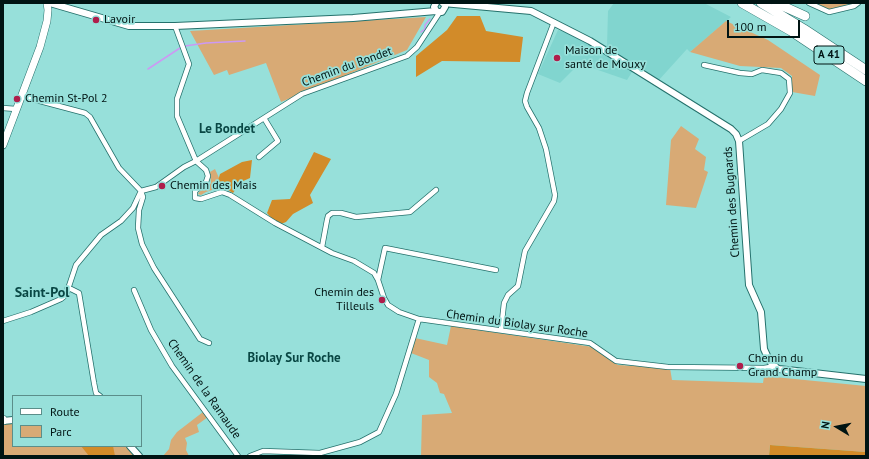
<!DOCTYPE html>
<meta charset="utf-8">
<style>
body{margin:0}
#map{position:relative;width:869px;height:459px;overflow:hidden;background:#97e0da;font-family:"PT Sans",sans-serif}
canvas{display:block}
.frame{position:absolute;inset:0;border:4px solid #001413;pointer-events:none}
.legend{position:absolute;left:12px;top:395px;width:130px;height:52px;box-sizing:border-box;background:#97e0da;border:1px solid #5b8e8a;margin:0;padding:5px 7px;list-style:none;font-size:12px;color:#001413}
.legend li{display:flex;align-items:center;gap:8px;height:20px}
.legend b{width:20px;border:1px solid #5b8e8a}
.north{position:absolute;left:817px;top:407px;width:40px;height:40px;-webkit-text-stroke:3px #97e0da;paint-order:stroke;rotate:280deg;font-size:11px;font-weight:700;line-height:16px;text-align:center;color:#001413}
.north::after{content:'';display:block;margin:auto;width:14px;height:18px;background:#001413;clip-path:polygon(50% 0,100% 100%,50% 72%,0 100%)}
.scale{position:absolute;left:727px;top:20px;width:73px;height:18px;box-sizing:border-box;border:2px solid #001413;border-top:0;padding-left:5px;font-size:12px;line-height:14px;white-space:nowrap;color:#001413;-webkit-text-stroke:3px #97e0da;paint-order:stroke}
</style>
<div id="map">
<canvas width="869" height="459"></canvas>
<div class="frame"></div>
<ul class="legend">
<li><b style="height:5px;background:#fff"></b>Route</li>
<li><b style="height:11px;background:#d8aa75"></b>Parc</li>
</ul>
<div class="north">N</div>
<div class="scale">100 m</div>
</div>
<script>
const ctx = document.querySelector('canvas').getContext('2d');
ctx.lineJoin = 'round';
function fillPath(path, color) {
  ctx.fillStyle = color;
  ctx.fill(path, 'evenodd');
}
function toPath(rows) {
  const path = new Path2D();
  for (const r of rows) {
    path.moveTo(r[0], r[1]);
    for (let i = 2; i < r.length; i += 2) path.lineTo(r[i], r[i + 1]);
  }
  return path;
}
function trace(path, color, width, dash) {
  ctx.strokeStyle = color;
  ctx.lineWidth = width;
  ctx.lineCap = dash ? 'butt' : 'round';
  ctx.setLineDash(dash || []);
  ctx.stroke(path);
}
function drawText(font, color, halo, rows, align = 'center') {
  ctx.font = font + ' "PT Sans",sans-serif';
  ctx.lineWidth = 3.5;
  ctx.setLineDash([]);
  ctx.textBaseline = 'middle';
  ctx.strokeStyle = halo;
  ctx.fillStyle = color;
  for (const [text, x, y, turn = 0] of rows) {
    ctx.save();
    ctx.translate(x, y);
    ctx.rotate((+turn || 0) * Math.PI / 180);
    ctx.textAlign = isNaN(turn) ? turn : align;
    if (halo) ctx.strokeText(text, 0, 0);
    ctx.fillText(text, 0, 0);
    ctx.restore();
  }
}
const built = toPath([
 [614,3,704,3,731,17,690,52,687,49,658,81,632,72,627,80,598,70,580,63,560,83,538,74,558,30,607,46,608,11]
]);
const green = toPath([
 [814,3,852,3,831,10],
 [426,17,407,50,281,102,266,63,229,75,227,70,214,75,190,31],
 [726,21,768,40,820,75,815,96,792,92,792,76,781,68,740,66,690,52],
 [681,126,699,139,695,149,706,157,704,170,708,172,696,208,666,205,671,140],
 [215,169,219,178,217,184,224,188,215,189,206,192,201,195,198,194,199,192,209,186,211,183,210,172],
 [451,326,593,347,618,365,670,368,672,380,763,383,764,376,866,386,866,452,770,445,769,456,421,456,422,415,452,413,444,394,440,393,437,383,429,377,429,360,411,353,415,338,447,345],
 [203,412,208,417,197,425,199,432,185,438,187,443,186,450,189,456,163,456,169,449,171,440,177,432],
 [13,421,13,446,127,446,136,456,3,456,3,423]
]);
const forest = toPath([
 [457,16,480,16,486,31,523,37,520,62,442,61,416,77,416,56,447,30],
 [314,152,331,159,310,195,313,203,293,214,286,222,281,224,273,220,267,213,272,200,290,199],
 [252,160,250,178,241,182,233,193,217,184,220,174,242,162],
 [770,445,866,452,866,456,769,456],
 [81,446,113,446,115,456,89,456]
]);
const stream = toPath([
 [421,32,425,29,425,25,430,19],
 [185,46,206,43,245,41],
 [148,69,180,48]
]);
const minor = toPath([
 [809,3,829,12,854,6,858,3],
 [175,26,189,64,177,99,177,116,196,161,302,94,407,56,417,47,440,12],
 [704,65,740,73,752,74,762,70,781,73,789,79,790,93,781,109,768,124,739,141],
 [3,108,16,109],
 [259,157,278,141,264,118],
 [322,247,327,220,328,216,332,213,341,213,356,217,410,212,436,190],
 [378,280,385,248,496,270],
 [67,289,71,289,79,293,94,383,96,393,100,396],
 [134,290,151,330,172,366,238,456],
 [3,321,31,312,61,299,66,295,76,265,101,235,121,221,133,208,141,191,119,168,90,117,85,113,21,96],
 [501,330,504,303,508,295,518,286,525,251,554,201,555,195,546,149,539,128,527,107,525,101,527,93,554,22],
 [209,343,200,339,154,268,142,244,138,228,139,210,143,197,141,191,156,187,184,167,196,161,206,170,208,176,206,182,195,191,195,198,201,199,222,192,230,195,275,223,332,253,354,261,374,273,378,280,384,298,388,305,399,312,419,319,590,343,616,361,668,367,764,368,776,366],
 [250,456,263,451,320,453,360,442,379,432,396,394,419,319]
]);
const tertiary = toPath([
 [50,3,129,26,175,26,353,18,436,11],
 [436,3,434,7,437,12,442,12,445,7],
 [443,3,531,11,590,41,731,129,736,134,739,141,749,285,761,312,764,349,769,360,774,367,779,369,866,379],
 [3,421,13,420],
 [130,446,139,456]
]);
const secondary = toPath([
 [3,145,40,47,47,21,48,10,47,3],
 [3,419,3,421]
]);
const motorway = toPath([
 [742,3,791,31,866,81],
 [761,3,804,29,866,70],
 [776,3,805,16]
]);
const markers = [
 [96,20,4,"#af1d4b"],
 [557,58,4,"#af1d4b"],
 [17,99,4,"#af1d4b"],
 [162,186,4,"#af1d4b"],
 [382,300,4,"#af1d4b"],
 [740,366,4,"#af1d4b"]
];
const shields = [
 [829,55,30]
];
const shieldNames = [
 ["A 41",829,55]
];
const poiNames = [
 ["Lavoir",104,20],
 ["Maison de",565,51],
 ["santé de Mouxy",565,65],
 ["Chemin St-Pol 2",25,99],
 ["Chemin des Mais",170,186],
 ["Chemin des",374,293,"right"],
 ["Tilleuls",374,307,"right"],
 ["Chemin du",748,359],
 ["Grand Champ",748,373]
];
const streetNames = [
 ["Chemin du Bondet",347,67,-20],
 ["Chemin des Bugnards",732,202,-94],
 ["Chemin du Biolay sur Roche",517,324,8],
 ["Chemin de la Ramaude",204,389,55]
];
const neighbourhoodNames = [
 ["Le Bondet",227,129],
 ["Biolay Sur Roche",294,358]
];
const quarterNames = [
 ["Saint-Pol",42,293]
];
fillPath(built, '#81d5cf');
fillPath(green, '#d8aa75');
fillPath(forest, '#d28b29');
trace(stream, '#cc99f3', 1.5);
trace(minor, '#25716c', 6);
trace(tertiary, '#25716c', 8);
trace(secondary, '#25716c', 8);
trace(motorway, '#25716c', 10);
trace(minor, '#fff', 4.5);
trace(tertiary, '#fff', 6);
trace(secondary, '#fff', 7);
trace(motorway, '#fff', 9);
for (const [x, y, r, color] of markers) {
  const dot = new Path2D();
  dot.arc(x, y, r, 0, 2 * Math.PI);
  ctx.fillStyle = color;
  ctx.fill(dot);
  trace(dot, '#97e0da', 1.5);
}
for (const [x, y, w] of shields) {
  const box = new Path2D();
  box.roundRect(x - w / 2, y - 9, w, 18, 3);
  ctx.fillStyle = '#97e0da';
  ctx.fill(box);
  trace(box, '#001413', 1);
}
drawText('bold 11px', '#001413', null, shieldNames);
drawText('12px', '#001413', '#97e0da', poiNames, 'left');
drawText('12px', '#001413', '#97e0da', streetNames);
drawText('bold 13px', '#094744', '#97e0da', neighbourhoodNames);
drawText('bold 14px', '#094744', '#97e0da', quarterNames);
</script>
